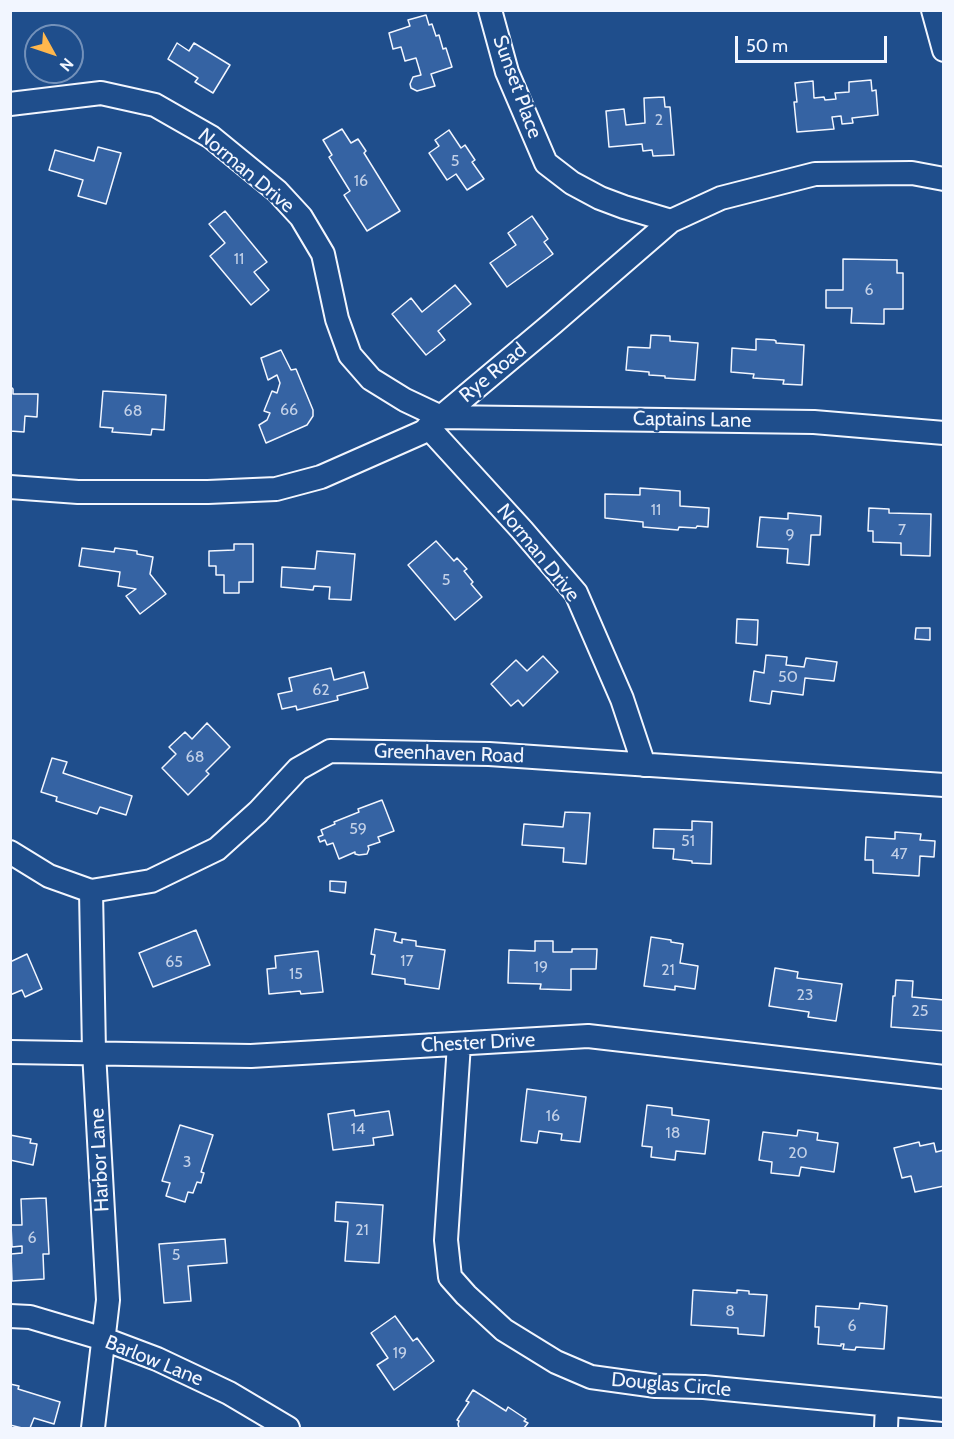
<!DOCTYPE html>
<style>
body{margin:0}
#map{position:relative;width:954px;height:1439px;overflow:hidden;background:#1f4e8c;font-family:Cabin,sans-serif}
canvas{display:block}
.frame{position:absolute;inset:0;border:12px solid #f2f6ff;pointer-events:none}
.north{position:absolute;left:24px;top:24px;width:60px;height:60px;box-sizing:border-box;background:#1f4e8c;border:2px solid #7391ba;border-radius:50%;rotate:130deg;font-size:16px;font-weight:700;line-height:24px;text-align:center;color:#f2f6ff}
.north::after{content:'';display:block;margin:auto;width:21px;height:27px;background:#ffb74d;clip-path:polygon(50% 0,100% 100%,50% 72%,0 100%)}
.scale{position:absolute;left:735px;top:36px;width:152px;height:27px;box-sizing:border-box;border:3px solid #f2f6ff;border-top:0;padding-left:8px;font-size:18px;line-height:21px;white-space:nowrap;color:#f2f6ff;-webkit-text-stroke:4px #1f4e8c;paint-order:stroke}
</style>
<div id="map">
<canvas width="954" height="1439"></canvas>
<div class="frame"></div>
<div class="north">N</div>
<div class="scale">50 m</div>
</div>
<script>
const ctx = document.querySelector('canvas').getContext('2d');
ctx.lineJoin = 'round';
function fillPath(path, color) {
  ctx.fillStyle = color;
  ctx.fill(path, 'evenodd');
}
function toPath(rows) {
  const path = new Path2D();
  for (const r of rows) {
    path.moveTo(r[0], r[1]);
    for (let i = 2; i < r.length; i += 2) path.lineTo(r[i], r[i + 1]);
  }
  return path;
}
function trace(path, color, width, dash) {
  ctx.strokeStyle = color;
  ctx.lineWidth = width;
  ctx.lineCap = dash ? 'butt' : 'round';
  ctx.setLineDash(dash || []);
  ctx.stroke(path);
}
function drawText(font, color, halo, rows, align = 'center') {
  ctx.font = font + ' Cabin,sans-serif';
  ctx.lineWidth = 4.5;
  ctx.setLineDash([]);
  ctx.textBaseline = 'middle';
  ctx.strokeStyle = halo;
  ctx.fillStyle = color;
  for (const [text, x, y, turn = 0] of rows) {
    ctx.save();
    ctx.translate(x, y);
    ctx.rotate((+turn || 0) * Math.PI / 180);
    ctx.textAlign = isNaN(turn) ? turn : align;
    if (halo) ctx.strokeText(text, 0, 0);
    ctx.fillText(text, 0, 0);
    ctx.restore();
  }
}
const building = toPath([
 [426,15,429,25,432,24,436,36,439,35,443,49,446,48,452,67,431,74,435,86,417,91,411,88,410,84,413,77,421,75,416,58,405,61,401,47,393,49,389,33,410,26,408,20,426,15],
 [177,43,189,51,194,43,230,65,213,93,195,82,198,78,168,59,177,43],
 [871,80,872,91,876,90,878,115,852,118,853,123,842,124,841,116,832,117,834,129,797,132,794,102,797,102,795,83,813,81,814,98,824,97,825,100,836,99,835,93,849,92,849,82,871,80],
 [664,97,665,107,670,107,674,155,653,156,652,150,643,151,642,144,609,147,606,111,624,109,626,125,645,123,644,98,664,97],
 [342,129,351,143,358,139,366,151,364,153,400,211,367,231,344,195,350,191,329,157,332,155,323,140,342,129],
 [449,130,461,148,465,145,475,160,472,162,484,179,467,190,456,174,447,180,429,153,439,146,435,140,449,130],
 [98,147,121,153,106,204,78,196,83,180,49,170,55,150,94,161,98,147],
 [225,211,267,262,254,272,269,290,251,305,210,256,225,243,209,224,225,211],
 [532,216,548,239,544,242,553,254,507,287,490,263,516,245,508,233,532,216],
 [843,259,897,260,897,273,903,273,903,309,884,309,884,324,851,323,852,308,826,308,826,290,843,290,843,259],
 [455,285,471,304,438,331,445,340,426,355,392,314,411,298,422,312,455,285],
 [651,335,670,336,670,341,698,343,695,380,665,378,665,376,649,375,649,372,626,370,628,347,650,348,651,335],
 [756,339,774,340,776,341,776,343,804,345,802,385,783,384,784,380,753,378,754,374,731,372,732,348,756,350,756,339],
 [281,350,291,370,296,369,313,410,313,416,307,425,266,443,259,425,267,420,270,413,264,411,272,391,277,393,280,383,277,375,268,380,261,358,281,350],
 [10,386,13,389,13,394,38,394,37,417,25,416,24,432,10,431,10,386],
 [103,391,166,395,164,430,152,429,151,435,112,432,113,428,100,427,103,391],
 [640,488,680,491,680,506,709,508,708,527,697,526,696,528,679,527,678,530,643,527,643,522,605,518,605,494,640,495,640,488],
 [869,508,889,509,889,513,931,514,930,556,901,555,901,543,873,542,873,531,868,531,869,508],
 [788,513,821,516,820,535,811,535,809,565,787,563,788,549,757,547,760,517,788,519,788,513],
 [436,541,454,561,457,558,467,569,464,571,473,582,471,584,482,597,455,620,408,565,436,541],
 [234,544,253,544,253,582,239,582,239,593,224,593,224,575,216,575,216,566,209,566,209,551,234,550,234,544],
 [82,548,114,552,115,548,137,551,137,554,153,557,150,574,166,594,140,614,126,596,136,589,118,586,120,572,79,566,82,548],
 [317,551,355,554,351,600,329,599,330,587,314,586,313,590,281,587,282,567,315,569,317,551],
 [737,619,758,620,757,645,736,643,737,619],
 [916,628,930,628,930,640,915,639,916,628],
 [766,655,787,657,786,665,804,667,806,658,837,662,834,681,805,678,803,695,772,691,770,704,750,701,754,671,764,673,766,655],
 [543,656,558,672,523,706,518,700,511,706,491,684,516,660,527,671,543,656],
 [331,668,334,680,364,672,368,688,337,696,338,700,297,710,296,706,282,709,278,694,292,691,289,678,331,668],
 [207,723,230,747,206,771,209,774,188,795,162,768,176,754,169,747,185,732,192,739,207,723],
 [52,758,67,762,63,773,132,796,126,815,100,807,97,814,56,801,57,797,41,792,52,758],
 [382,800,394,831,378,837,380,842,368,846,369,849,367,854,359,855,355,854,355,852,339,859,333,843,327,845,325,840,320,842,318,837,323,835,321,830,335,824,334,822,359,812,358,809,382,800],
 [565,812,590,813,586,864,563,862,564,848,522,845,524,824,563,827,565,812],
 [692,821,712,822,711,864,692,863,692,861,673,859,674,849,653,848,654,829,692,830,692,821],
 [895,832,921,834,920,840,935,841,934,857,920,856,919,876,873,873,873,860,865,860,866,837,895,839,895,832],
 [330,881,346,882,345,893,330,891,330,881],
 [375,929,396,933,394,941,402,943,402,939,416,941,416,946,445,950,439,989,405,984,405,979,372,974,375,955,371,954,375,929],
 [196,930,210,965,153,987,139,953,196,930],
 [651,937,671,940,671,942,683,944,680,963,698,966,695,989,675,986,675,990,644,986,651,937],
 [535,941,553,941,553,952,572,952,572,949,597,949,596,969,571,969,571,990,540,989,541,984,508,983,509,950,535,951,535,941],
 [318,951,323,992,301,994,300,991,269,994,267,969,276,968,275,956,318,951],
 [27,954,42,989,25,997,22,990,10,995,10,962,27,954],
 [775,968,798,972,797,978,842,984,836,1021,808,1017,809,1012,769,1006,775,968],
 [896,980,913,981,912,997,944,1000,944,1031,891,1027,893,996,895,996,896,980],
 [527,1089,586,1097,580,1142,561,1140,562,1134,539,1131,537,1143,521,1141,527,1089],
 [647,1105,672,1108,672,1115,709,1120,705,1154,676,1151,675,1160,651,1157,652,1147,642,1146,647,1105],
 [354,1110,355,1116,389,1111,393,1135,373,1138,374,1145,333,1150,328,1114,354,1110],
 [180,1125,213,1135,201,1172,204,1173,201,1183,197,1182,193,1193,188,1192,185,1202,166,1196,170,1183,162,1181,180,1125],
 [798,1130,818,1133,817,1140,838,1143,834,1172,801,1167,799,1176,771,1173,772,1162,759,1160,763,1132,797,1136,798,1130],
 [10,1135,31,1139,30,1143,37,1144,33,1165,10,1160,10,1135],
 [919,1142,920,1146,934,1143,936,1152,944,1150,944,1186,915,1192,911,1176,902,1178,894,1148,919,1142],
 [46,1198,49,1254,43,1254,44,1279,12,1281,11,1254,22,1253,22,1246,12,1247,11,1225,22,1225,21,1199,46,1198],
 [336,1202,383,1205,379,1263,345,1261,348,1222,335,1221,336,1202],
 [225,1239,227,1263,188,1266,191,1301,164,1303,159,1244,225,1239],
 [693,1290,737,1293,737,1290,749,1291,749,1294,767,1295,764,1336,738,1334,738,1328,691,1325,693,1290],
 [860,1303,887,1306,884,1349,856,1347,855,1350,843,1349,844,1344,841,1344,841,1346,818,1344,819,1327,815,1327,816,1306,859,1309,860,1303],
 [395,1316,413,1341,417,1338,434,1361,394,1390,377,1365,388,1358,371,1333,395,1316],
 [10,1384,19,1386,18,1389,60,1402,54,1424,34,1418,30,1428,22,1428,10,1425,10,1384],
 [473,1390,506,1411,508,1407,526,1419,524,1421,528,1423,524,1428,459,1428,458,1424,459,1421,457,1420,469,1402,466,1401,473,1390]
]);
const minor = toPath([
 [490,10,507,72,546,163,572,183,600,198,624,207,671,221],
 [933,10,944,50],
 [10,104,101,93,155,105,211,137,277,191,301,217,323,254,337,319,350,355,371,379,405,400,441,417,814,422,944,433],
 [428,427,522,530,576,593,622,699,644,765],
 [10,487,78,492,208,492,276,489,321,477,423,432,553,323,671,221,721,198,815,174,912,173,944,179],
 [10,852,49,876,91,891,151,881,217,849,258,812,298,769,330,751,489,754,944,785],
 [91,891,94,1052,108,1300,93,1428],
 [459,1044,446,1240,450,1277,466,1295,504,1330,556,1362,591,1377,656,1386,704,1387,944,1410],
 [10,1052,251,1056,588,1036,944,1077],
 [10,1316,30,1317,104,1339,157,1359,229,1393,288,1428],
 [886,1428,887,1405]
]);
const numberNames = [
 ["2",659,120],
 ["5",455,161],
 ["16",361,181],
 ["11",239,259],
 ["6",869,290],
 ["66",289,410],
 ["68",133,411],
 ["11",656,510],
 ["7",902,530],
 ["9",790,535],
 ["5",446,580],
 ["50",788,677],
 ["62",321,690],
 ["68",195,757],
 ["59",358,829],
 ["51",688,841],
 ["47",899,854],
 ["17",407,961],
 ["65",174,962],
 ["19",541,967],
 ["21",668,970],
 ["15",296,974],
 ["23",805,995],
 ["25",920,1011],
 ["16",553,1116],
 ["14",358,1129],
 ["18",673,1133],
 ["20",798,1153],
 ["3",187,1162],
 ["21",362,1230],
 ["6",32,1238],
 ["5",176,1255],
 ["8",730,1311],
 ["6",852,1326],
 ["19",400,1353]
];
const streetNames = [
 ["Sunset Place",517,87,70],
 ["Norman Drive",246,171,40],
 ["Rye Road",493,373,-40],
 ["Captains Lane",692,420,1],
 ["Norman Drive",538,553,51],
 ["Greenhaven Road",449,754,2],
 ["Chester Drive",478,1043,-3],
 ["Harbor Lane",100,1160,-93],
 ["Barlow Lane",154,1361,22],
 ["Douglas Circle",671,1385,5]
];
fillPath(building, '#3563a3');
trace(building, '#f2f6ff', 1.5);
trace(minor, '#f2f6ff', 26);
trace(minor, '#1f4e8c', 22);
drawText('16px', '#c3d1e8', null, numberNames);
drawText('20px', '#f2f6ff', '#1f4e8c', streetNames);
</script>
